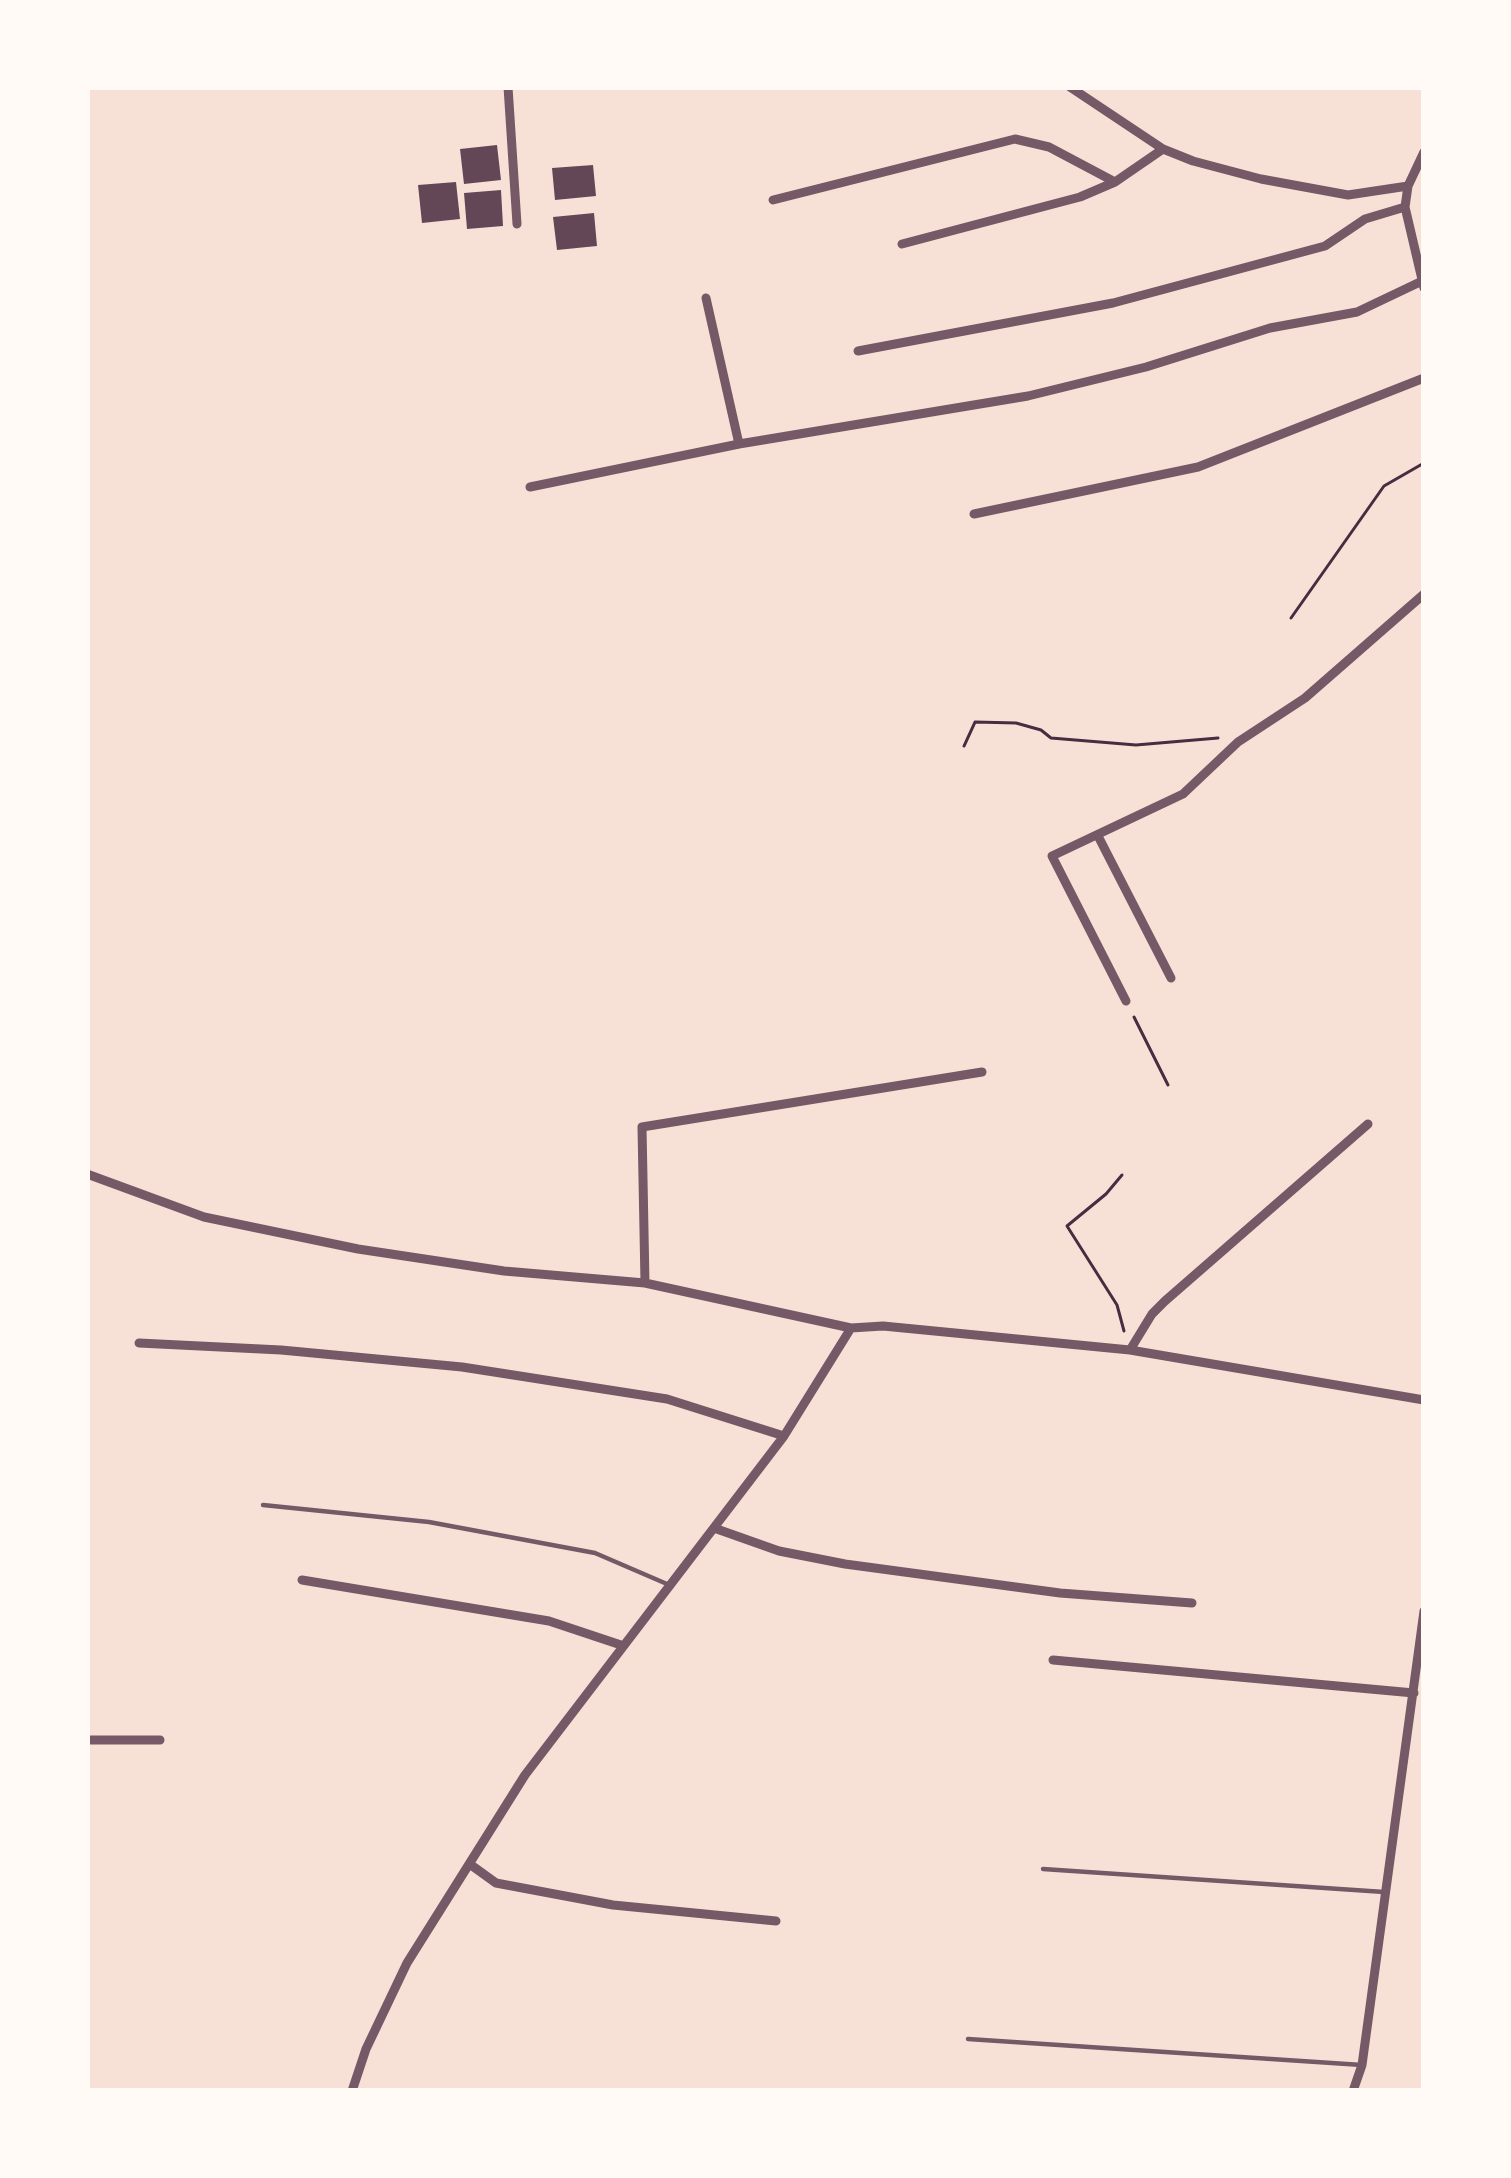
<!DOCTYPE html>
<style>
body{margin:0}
#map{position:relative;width:1511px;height:2178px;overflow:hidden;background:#f7e1d7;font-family:Rubik,sans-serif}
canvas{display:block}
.frame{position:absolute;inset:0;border:90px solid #fffaf5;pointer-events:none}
</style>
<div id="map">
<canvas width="1511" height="2178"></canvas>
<div class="frame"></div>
</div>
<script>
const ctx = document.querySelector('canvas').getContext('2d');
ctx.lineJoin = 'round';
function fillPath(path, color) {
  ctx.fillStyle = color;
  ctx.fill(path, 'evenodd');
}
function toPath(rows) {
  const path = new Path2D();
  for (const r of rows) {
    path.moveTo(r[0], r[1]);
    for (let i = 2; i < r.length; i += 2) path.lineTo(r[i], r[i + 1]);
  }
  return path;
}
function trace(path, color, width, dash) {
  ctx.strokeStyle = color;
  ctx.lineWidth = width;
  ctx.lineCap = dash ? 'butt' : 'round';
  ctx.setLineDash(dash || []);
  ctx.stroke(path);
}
const building = toPath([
 [497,145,501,180,464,184,460,149],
 [593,165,596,196,555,200,552,168],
 [456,182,460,219,422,223,418,185],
 [501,190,503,226,467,229,464,193],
 [594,213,597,246,557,250,553,217]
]);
const path = toPath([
 [1291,618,1384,486,1424,463],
 [964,746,975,722,1016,723,1041,730,1051,738,1136,745,1218,738],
 [1134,1017,1168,1085],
 [1122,1175,1106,1194,1067,1226,1117,1305,1124,1331]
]);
const service = toPath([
 [263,1505,429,1522,595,1553,667,1584],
 [1043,1869,1384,1892],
 [968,2039,1362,2065]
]);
const minor = toPath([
 [508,87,517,224],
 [1070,87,1163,149,1193,161,1261,179,1348,195,1408,186],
 [1424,152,1408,186,1405,207,1424,288],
 [773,200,1015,139,1049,147,1115,182],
 [902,244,1080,197,1115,182,1163,149],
 [706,298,739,444],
 [858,351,1113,303,1325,246,1365,219,1405,207],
 [530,487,739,444,1028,396,1146,367,1270,328,1357,312,1420,282],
 [974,514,1198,467,1424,378],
 [1098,836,1171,978],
 [1126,1001,1052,856,1183,794,1238,742,1305,698,1424,594],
 [87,1174,204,1217,358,1249,504,1271,645,1283,851,1328],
 [645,1283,642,1127,982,1072],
 [139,1343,281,1350,462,1367,667,1399,784,1436],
 [1130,1350,1152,1314,1165,1301,1368,1124],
 [714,1528,779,1551,845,1564,1060,1593,1192,1603],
 [302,1580,549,1621,621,1645],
 [1053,1660,1414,1693],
 [87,1740,160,1740],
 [471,1865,496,1883,613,1905,776,1921],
 [352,2091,366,2049,407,1963,525,1775,784,1436,851,1328,883,1326,1130,1350,1424,1400],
 [1353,2091,1362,2065,1424,1611]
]);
fillPath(building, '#644757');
trace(path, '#4a2c40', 3);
trace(service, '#755966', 4.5);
trace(minor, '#755966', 9);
</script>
